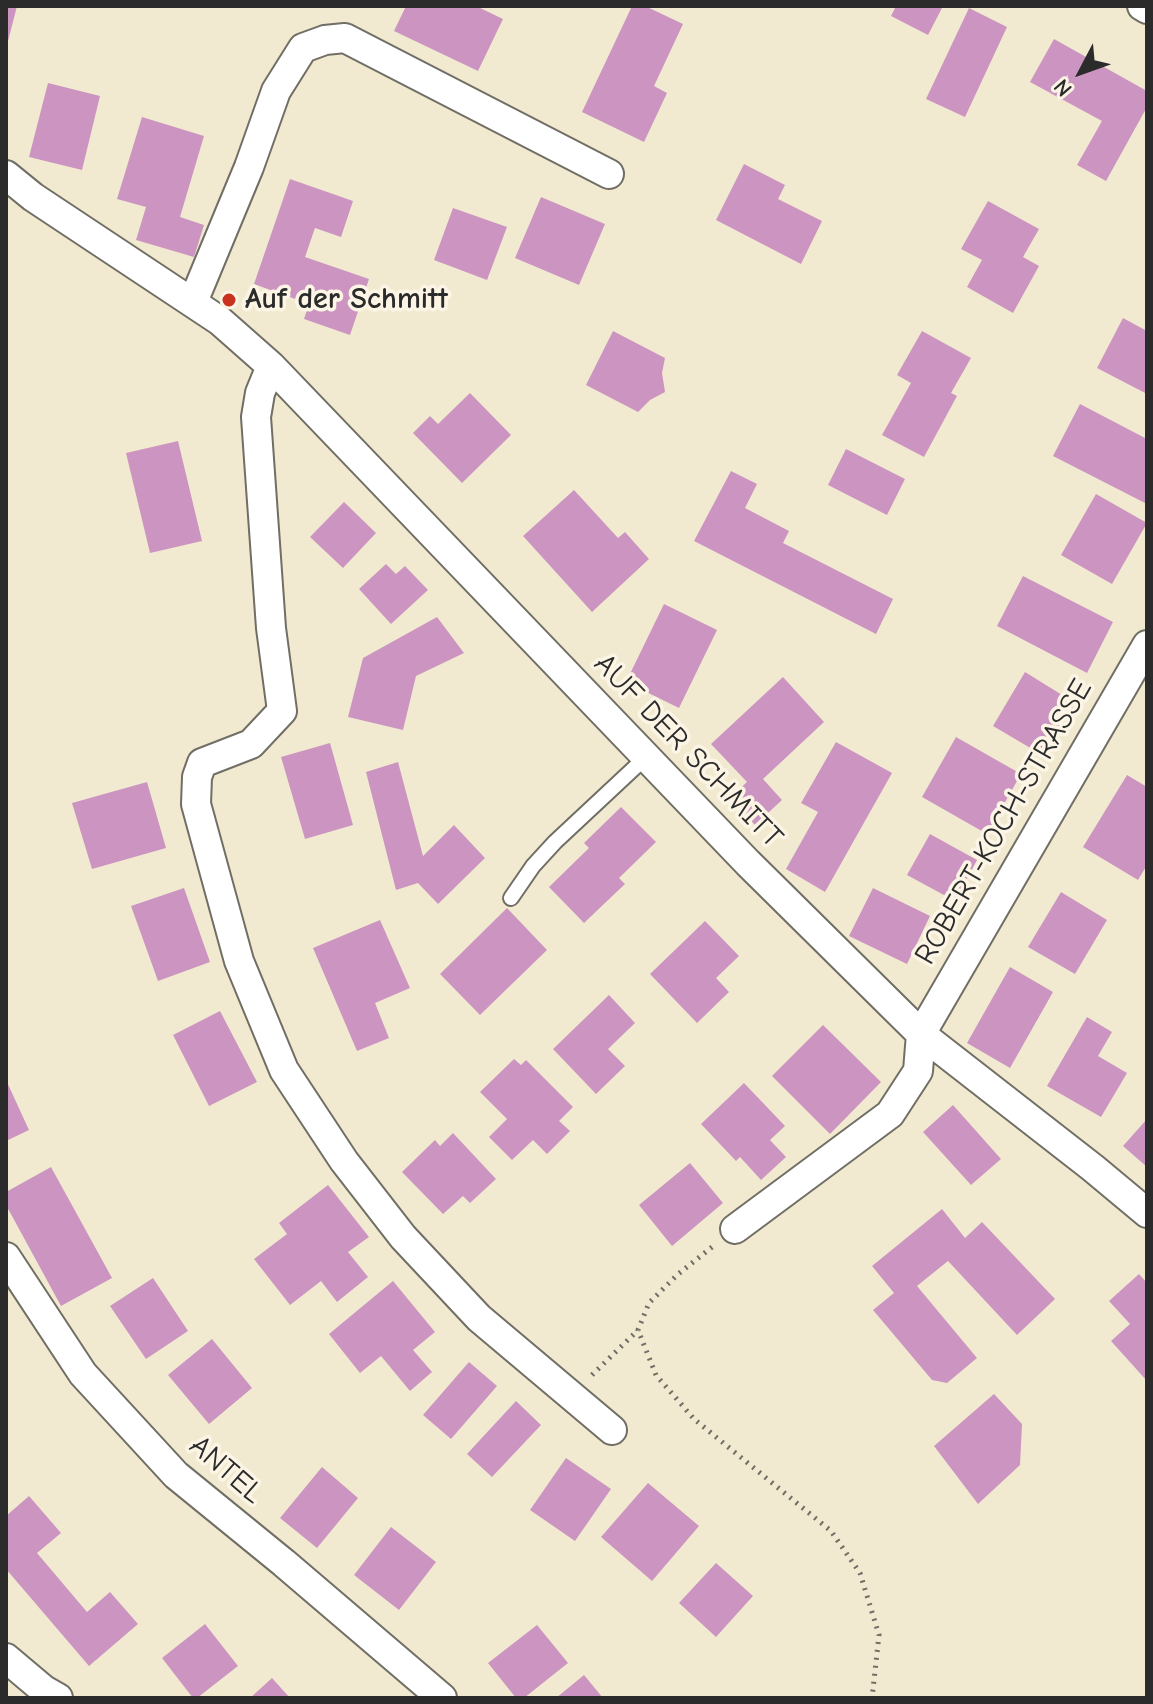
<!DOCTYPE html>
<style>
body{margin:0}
#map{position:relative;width:1153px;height:1704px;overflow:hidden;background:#f1ead0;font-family:"Comic Neue",sans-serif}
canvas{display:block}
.frame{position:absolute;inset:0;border:8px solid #2b2b2b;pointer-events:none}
.north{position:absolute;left:1041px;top:32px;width:80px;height:80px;-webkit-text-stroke:6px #fcf5e5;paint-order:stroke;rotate:229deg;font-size:22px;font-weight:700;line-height:32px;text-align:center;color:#2b2b2b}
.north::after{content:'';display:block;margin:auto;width:28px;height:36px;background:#2b2b2b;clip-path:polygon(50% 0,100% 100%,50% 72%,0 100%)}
</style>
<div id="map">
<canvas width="1153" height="1704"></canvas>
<div class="frame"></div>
<div class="north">N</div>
</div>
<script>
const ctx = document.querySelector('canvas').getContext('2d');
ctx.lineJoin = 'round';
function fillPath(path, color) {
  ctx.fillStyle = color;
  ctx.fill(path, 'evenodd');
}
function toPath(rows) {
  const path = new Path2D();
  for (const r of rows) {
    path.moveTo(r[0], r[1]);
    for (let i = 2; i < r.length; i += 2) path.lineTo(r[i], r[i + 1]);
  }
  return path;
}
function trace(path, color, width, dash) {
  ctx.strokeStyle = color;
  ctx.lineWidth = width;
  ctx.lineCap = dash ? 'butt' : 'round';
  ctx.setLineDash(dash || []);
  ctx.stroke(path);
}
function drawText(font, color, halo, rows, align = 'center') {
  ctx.font = font + ' "Comic Neue",sans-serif';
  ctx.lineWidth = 7;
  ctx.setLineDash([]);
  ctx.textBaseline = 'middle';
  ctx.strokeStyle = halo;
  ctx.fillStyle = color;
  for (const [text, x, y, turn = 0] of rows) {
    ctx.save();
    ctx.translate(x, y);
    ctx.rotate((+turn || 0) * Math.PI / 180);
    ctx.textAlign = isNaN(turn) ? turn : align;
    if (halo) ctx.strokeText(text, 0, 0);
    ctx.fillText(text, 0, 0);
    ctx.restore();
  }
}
const building = toPath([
 [6,6,17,6,7,45,6,45],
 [406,6,476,6,503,19,478,71,394,31],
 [632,6,645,6,683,24,654,86,667,93,644,142,582,112],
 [896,6,943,6,928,35,891,16],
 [969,8,1007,27,965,117,926,99],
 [1054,39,1147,91,1147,107,1106,181,1077,165,1102,121,1030,82],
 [48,83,100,96,82,170,29,157],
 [142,117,204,136,180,217,204,225,194,257,136,240,146,207,117,199],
 [744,164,785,185,778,199,822,221,801,264,716,220],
 [290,179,353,201,341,237,315,228,305,257,369,279,350,335,304,319,309,304,254,284],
 [541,197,605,224,579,285,515,258],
 [988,201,1039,229,1023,257,1039,266,1013,313,967,287,982,260,961,249],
 [453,208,507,227,487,280,434,260],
 [1123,318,1147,331,1147,394,1097,368],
 [613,331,665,358,662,373,665,392,650,400,638,412,586,385],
 [922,331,971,358,951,393,957,396,924,457,882,435,911,383,897,375],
 [470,393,511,435,462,483,413,433,430,416,438,424],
 [1080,404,1147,439,1147,499,1145,503,1053,456],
 [178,441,202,541,150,553,126,453],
 [846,449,905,479,887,515,828,485],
 [731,471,757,484,745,508,789,531,783,543,893,599,876,634,694,541],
 [574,490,618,538,625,532,649,559,592,612,523,536],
 [1096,494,1147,523,1112,584,1061,555],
 [344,502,376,533,343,568,310,537],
 [386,564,396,574,405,566,428,590,391,624,359,589],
 [1023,576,1113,622,1087,673,997,626],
 [664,604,717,630,679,708,626,682],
 [437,617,464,653,416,676,403,730,348,717,363,658],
 [1025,672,1075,703,1044,756,993,726],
 [783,677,824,722,763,779,782,800,755,825,730,798,747,782,711,744],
 [956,737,1021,774,987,834,922,797],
 [836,742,892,773,825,892,786,869,818,812,801,803],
 [330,743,353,825,305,839,281,757],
 [398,762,423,856,454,825,485,858,438,904,418,883,396,890,366,772],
 [1127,775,1147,787,1147,865,1138,880,1083,847],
 [147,782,166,848,92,869,72,803],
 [621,807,656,842,619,878,625,884,584,923,549,887,589,848,584,843],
 [930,834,977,860,955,901,907,875],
 [184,888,210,962,158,981,131,906],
 [873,888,930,916,907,964,849,936],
 [1061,892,1107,920,1075,974,1028,947],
 [507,908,547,950,480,1015,440,974],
 [380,920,410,988,375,1003,389,1038,357,1051,313,948],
 [705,921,739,956,716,978,729,992,697,1023,650,974],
 [1010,967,1053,992,1010,1068,967,1043],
 [609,995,635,1023,608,1049,625,1066,596,1094,553,1049],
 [220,1011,257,1082,209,1106,173,1035],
 [1087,1017,1112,1032,1098,1056,1127,1073,1101,1117,1047,1086],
 [823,1025,881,1082,830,1134,772,1076],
 [514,1059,521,1065,526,1060,573,1107,559,1121,570,1131,547,1154,533,1140,512,1160,489,1137,507,1119,480,1092],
 [6,1080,29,1130,6,1141],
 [744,1083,785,1126,770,1140,786,1157,761,1180,740,1157,736,1161,701,1124],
 [953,1105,1001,1159,971,1185,923,1132],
 [1147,1119,1147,1167,1123,1146],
 [453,1133,496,1179,470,1203,463,1196,443,1214,402,1172,435,1140,440,1146],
 [690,1163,723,1203,672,1246,639,1205],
 [51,1167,112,1278,61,1306,6,1205,6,1192],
 [328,1185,369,1237,348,1252,368,1277,337,1302,321,1281,290,1305,254,1259,287,1234,279,1223],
 [942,1209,965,1238,982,1222,1055,1299,1017,1335,948,1261,917,1286,977,1358,947,1383,932,1380,873,1310,894,1293,872,1266],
 [1139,1274,1147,1283,1147,1381,1111,1341,1130,1324,1109,1301],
 [153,1278,188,1331,146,1359,110,1306],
 [393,1281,435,1332,413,1350,432,1372,410,1391,381,1356,360,1373,329,1334],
 [212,1339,252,1388,209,1424,168,1375],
 [469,1362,497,1386,451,1439,423,1415],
 [994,1394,1022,1424,1020,1465,978,1504,934,1446],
 [516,1401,541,1425,492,1477,467,1454],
 [566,1458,611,1489,575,1541,530,1510],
 [322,1467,358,1498,317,1548,280,1518],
 [648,1483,699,1526,652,1581,601,1537],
 [29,1496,61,1533,37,1553,87,1612,110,1592,138,1624,89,1666,6,1569,6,1516],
 [391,1527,436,1562,399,1610,354,1575],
 [716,1563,753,1596,716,1637,679,1603],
 [205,1624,238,1666,197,1698,193,1698,162,1658],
 [537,1625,568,1663,524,1698,516,1698,488,1663],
 [584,1675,603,1698,556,1698],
 [272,1678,290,1698,250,1698]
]);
const path = toPath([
 [712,1247,677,1275,649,1303,638,1330,656,1375,694,1419,831,1531,860,1573,879,1635,872,1698],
 [592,1375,638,1330]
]);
const service = toPath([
 [511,898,533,866,555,842,646,757]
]);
const minor = toPath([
 [1142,6,1147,9],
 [6,175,33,197,220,321,271,366,748,863,921,1034,1093,1168,1147,1213],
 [193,302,249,167,276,91,303,48,325,40,345,38,609,174],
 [271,366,260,393,256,417,271,628,282,711,251,744,202,763,197,777,196,804,239,961,284,1070,344,1161,403,1237,479,1318,612,1430],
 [735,1229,890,1114,918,1071,921,1034,1147,645],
 [6,1257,83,1374,176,1475,284,1563,442,1698],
 [6,1658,44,1690,58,1698]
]);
const markers = [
 [229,300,8,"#c8321e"]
];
const poiNames = [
 ["Auf der Schmitt",245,300]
];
const streetNames = [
 ["AUF DER SCHMITT",688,751,46],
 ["ROBERT-KOCH-STRASSE",1004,822,-60],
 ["ANTEL",226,1470,41]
];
fillPath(building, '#cc95c1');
trace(service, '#706e65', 18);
trace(minor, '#706e65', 32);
trace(path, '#706e65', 5, [2, 6]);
trace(service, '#fff', 14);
trace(minor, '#fff', 28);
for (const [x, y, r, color] of markers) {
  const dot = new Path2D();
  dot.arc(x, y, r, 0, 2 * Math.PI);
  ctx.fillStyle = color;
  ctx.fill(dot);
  trace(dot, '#fcf5e5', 3);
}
drawText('bold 30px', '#2b2b2b', '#fcf5e5', poiNames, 'left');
drawText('30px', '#2b2b2b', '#fcf5e5', streetNames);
</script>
